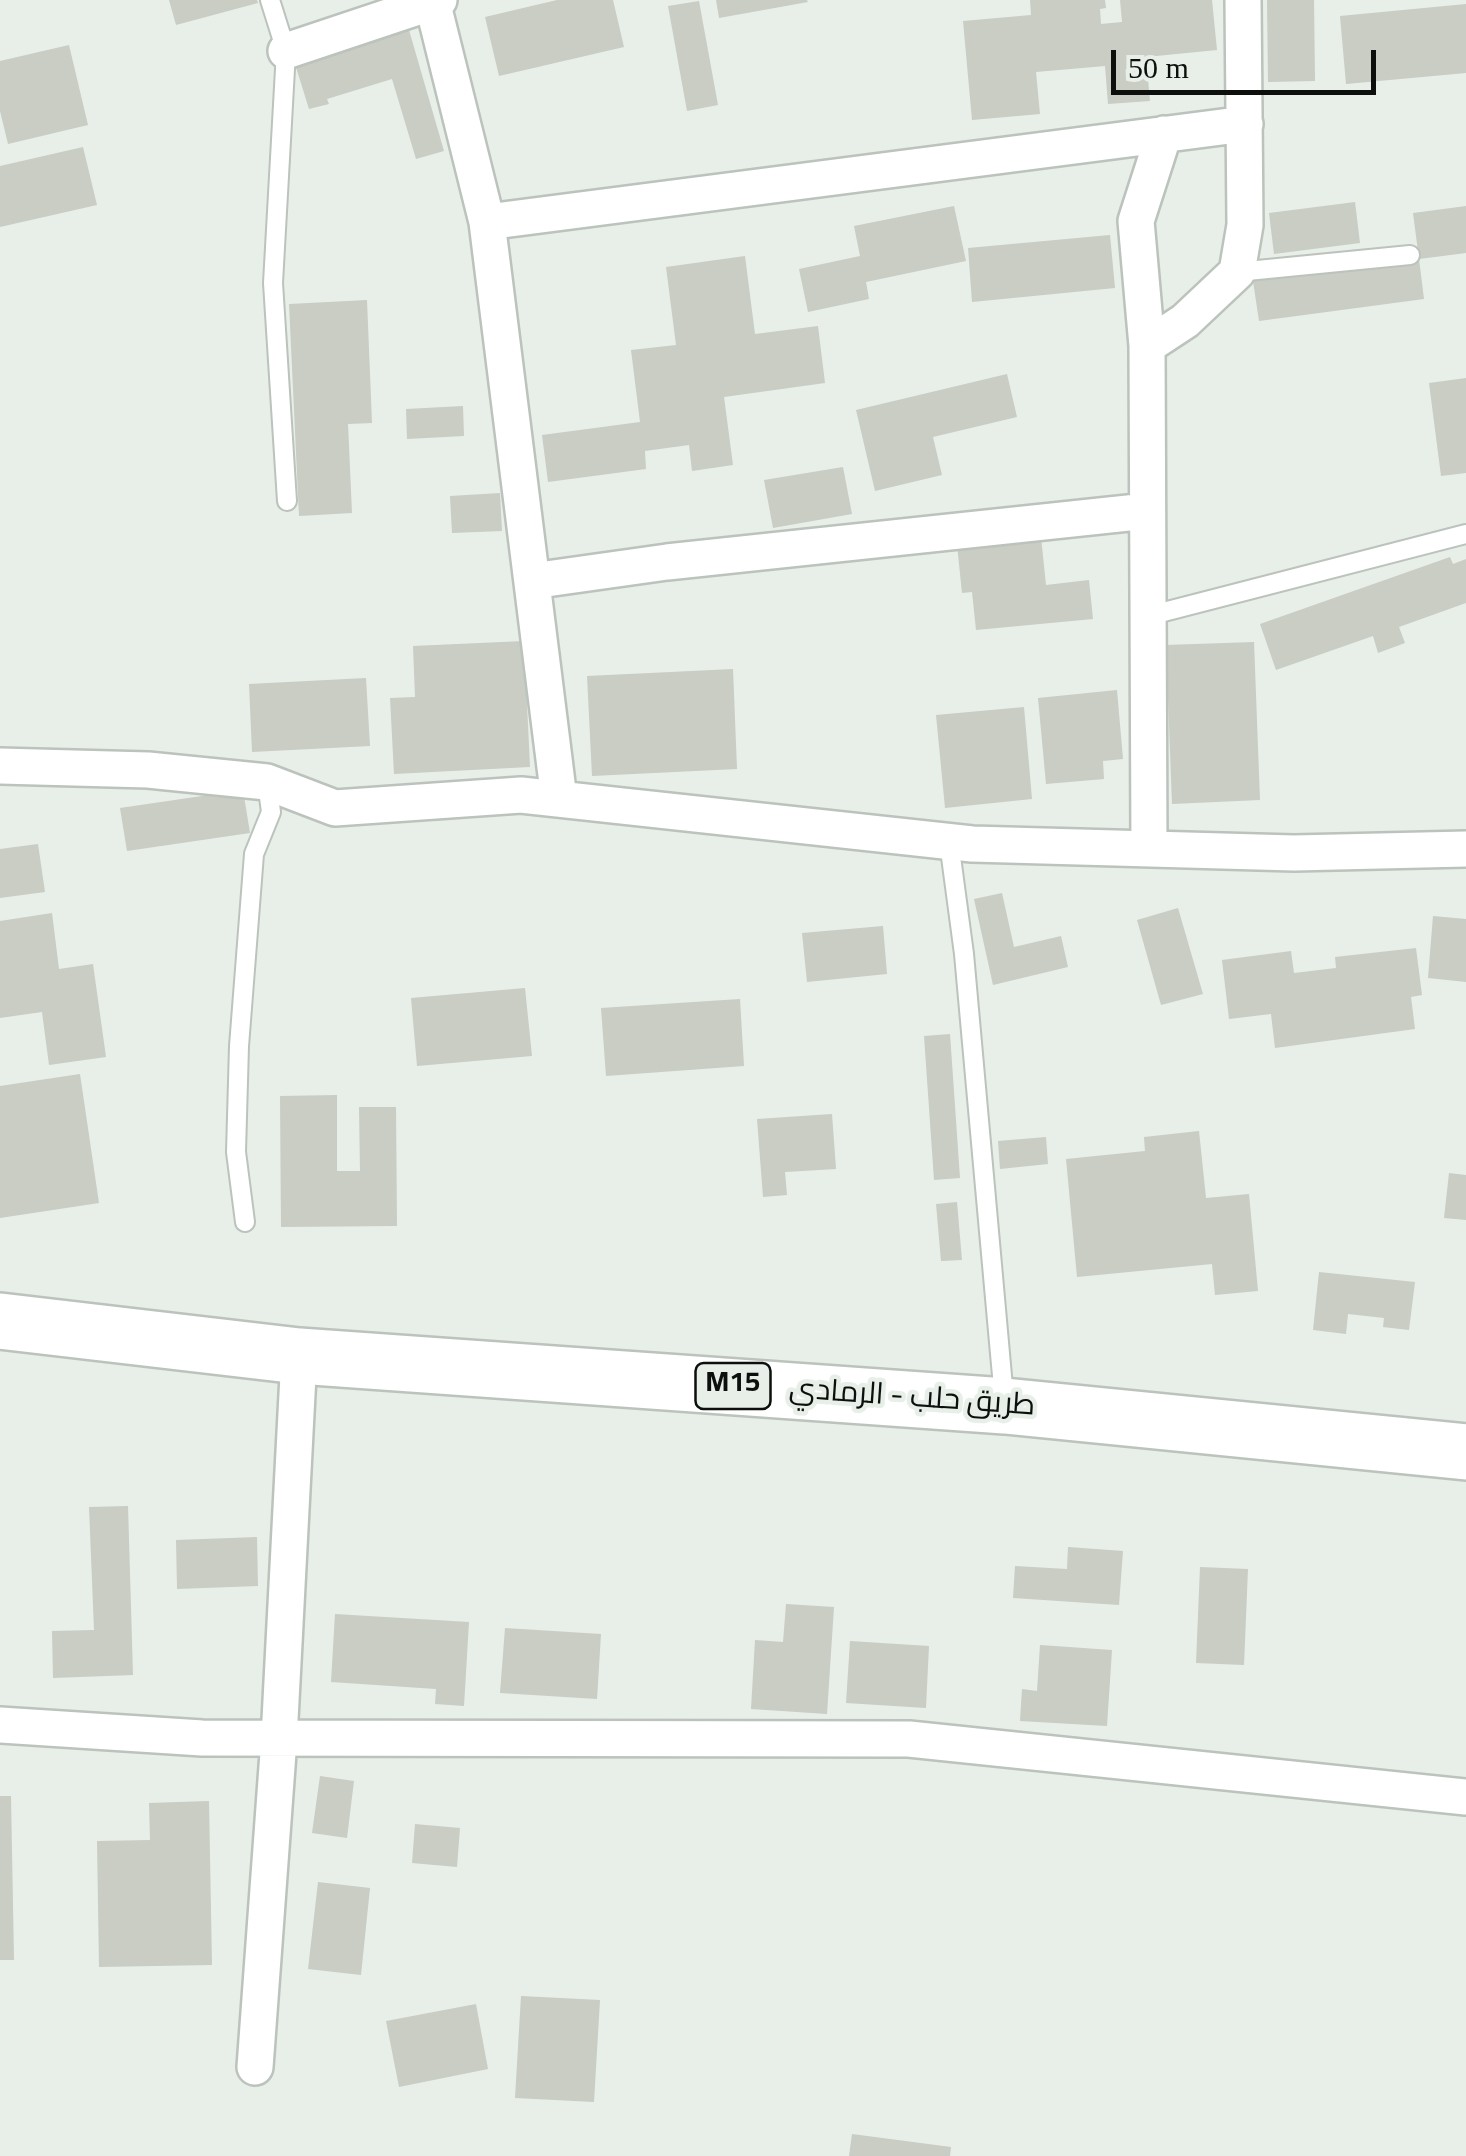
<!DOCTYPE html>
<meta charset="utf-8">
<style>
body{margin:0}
#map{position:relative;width:1466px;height:2156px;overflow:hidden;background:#e7efe8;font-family:Georgia,serif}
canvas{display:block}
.scale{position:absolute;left:1111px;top:50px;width:265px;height:45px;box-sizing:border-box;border:5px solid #0c0f0c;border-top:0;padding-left:12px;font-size:30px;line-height:35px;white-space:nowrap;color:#0c0f0c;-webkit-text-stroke:8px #e7efe8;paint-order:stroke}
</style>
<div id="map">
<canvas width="1466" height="2156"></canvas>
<div class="scale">50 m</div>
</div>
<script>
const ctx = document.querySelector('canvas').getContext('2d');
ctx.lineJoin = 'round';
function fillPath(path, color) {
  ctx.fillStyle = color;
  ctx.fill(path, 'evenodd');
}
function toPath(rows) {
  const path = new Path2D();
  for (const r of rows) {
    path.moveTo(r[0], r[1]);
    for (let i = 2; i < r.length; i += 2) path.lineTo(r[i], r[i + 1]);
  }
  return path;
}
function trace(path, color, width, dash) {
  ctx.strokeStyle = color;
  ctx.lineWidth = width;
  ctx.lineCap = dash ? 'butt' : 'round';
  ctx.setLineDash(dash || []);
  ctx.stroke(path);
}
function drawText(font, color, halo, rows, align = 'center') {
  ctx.font = font + ' Georgia,Cairo,serif';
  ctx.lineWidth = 9;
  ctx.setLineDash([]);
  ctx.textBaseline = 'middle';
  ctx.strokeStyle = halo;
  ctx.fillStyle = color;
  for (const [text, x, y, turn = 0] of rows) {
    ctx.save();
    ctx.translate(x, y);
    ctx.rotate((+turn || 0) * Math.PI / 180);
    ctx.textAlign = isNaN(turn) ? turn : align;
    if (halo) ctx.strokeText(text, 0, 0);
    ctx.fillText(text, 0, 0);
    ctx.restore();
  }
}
const building = toPath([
 [169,0,257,0,258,3,176,25],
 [557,0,613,0,624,47,499,76,485,17],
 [716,0,807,0,808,2,719,18],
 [1030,0,1105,0,1106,8,1100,9,1101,24,1122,22,1120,0,1212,0,1217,50,1146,57,1150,101,1108,104,1105,66,1036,72,1040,114,972,120,963,21,1031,15],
 [1267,0,1314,0,1315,81,1268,82],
 [699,1,718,105,687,111,668,6],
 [1466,4,1466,73,1346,84,1340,16],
 [409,30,444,151,416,159,392,79,327,99,329,104,309,109,295,64],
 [69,45,88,125,8,144,0,111,0,61],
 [83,147,97,205,0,227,0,166],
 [1355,202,1360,243,1274,254,1269,213],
 [954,206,966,261,866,282,869,299,808,312,799,269,860,256,854,226],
 [1466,206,1466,253,1419,259,1424,299,1259,321,1253,281,1419,259,1413,213],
 [1110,235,1115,288,972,302,968,248],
 [745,256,755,334,818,326,825,383,724,397,733,465,692,471,689,445,645,451,646,469,548,482,542,435,640,422,631,350,676,345,666,267],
 [367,300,372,423,348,424,352,513,299,516,289,304],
 [1007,374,1017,417,933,437,942,475,875,491,856,410],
 [1466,378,1466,473,1441,476,1429,383],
 [463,406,464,436,407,439,406,409],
 [843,467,852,514,773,528,764,480],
 [500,493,502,531,452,533,450,496],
 [1041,537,1046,585,1089,580,1093,619,976,630,972,592,962,593,957,545],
 [1450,557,1453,564,1466,559,1466,603,1399,627,1405,643,1378,653,1373,636,1276,670,1260,624],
 [524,641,530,767,394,774,390,698,415,697,413,646],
 [1254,642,1260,800,1172,804,1166,645],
 [733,669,737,769,592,776,587,676],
 [366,678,370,746,252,752,249,684],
 [1117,690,1123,759,1103,761,1104,779,1046,784,1038,698],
 [1024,707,1032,799,945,808,936,715],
 [243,790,250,833,127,851,120,808],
 [38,844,45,892,0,898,0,849],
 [1002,893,1014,947,1061,936,1068,967,993,985,974,899],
 [1178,908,1203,994,1161,1005,1137,920],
 [52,913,59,969,93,964,106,1057,49,1065,42,1012,0,1018,0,921],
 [1433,916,1466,919,1466,982,1428,978],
 [883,926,887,974,807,982,802,933],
 [1416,948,1422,995,1411,997,1415,1029,1275,1048,1271,1014,1229,1019,1222,960,1291,951,1294,973,1336,968,1335,957],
 [525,988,532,1056,417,1066,411,998],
 [740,999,744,1066,606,1076,601,1008],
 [950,1034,960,1178,934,1180,924,1036],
 [80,1074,99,1203,0,1218,0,1086],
 [337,1095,337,1171,360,1171,359,1107,396,1107,397,1226,281,1227,280,1096],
 [832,1114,836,1169,785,1172,787,1195,763,1197,757,1119],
 [1199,1131,1206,1198,1249,1194,1258,1291,1215,1295,1212,1264,1077,1277,1066,1159,1145,1151,1144,1137],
 [1046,1137,1048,1164,1000,1169,998,1141],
 [1449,1173,1466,1175,1466,1220,1444,1218],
 [957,1202,962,1260,941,1261,936,1204],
 [1319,1272,1415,1282,1409,1330,1383,1327,1384,1318,1348,1314,1346,1334,1313,1330],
 [128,1506,133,1675,53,1678,52,1631,94,1630,89,1507],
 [257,1537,258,1586,177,1589,176,1540],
 [1068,1547,1123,1551,1119,1605,1013,1598,1015,1566,1067,1569],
 [1200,1567,1248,1569,1244,1665,1196,1663],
 [786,1604,834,1607,827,1714,751,1709,755,1640,783,1642],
 [335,1614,469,1622,464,1706,435,1704,436,1689,331,1682],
 [505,1628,601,1634,597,1699,500,1693],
 [850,1641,929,1646,926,1708,846,1703],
 [1040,1645,1112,1650,1107,1726,1020,1721,1022,1689,1037,1691],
 [320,1776,354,1781,347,1838,312,1833],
 [0,1796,11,1796,14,1960,0,1960],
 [209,1801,212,1965,99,1967,97,1841,150,1840,149,1803],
 [415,1824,460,1828,457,1867,412,1863],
 [318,1882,370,1888,361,1975,308,1969],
 [521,1996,600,2000,594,2102,515,2098],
 [476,2004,488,2069,399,2087,386,2021],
 [852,2134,951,2147,950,2156,849,2156]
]);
const service = toPath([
 [270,0,286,51,273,283,287,501],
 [1237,272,1410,255],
 [1148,616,1466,534],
 [949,842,964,954,1004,1398],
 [245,1222,236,1152,239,1046,254,854,271,812,267,782]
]);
const minor = toPath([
 [432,1,487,222,559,799],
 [286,51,439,0],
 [487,222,1245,124],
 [1147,346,1136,221,1164,134],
 [532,581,667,562,1147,511],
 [0,766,148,770,267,782,335,808,521,795,972,844,1294,853,1466,849],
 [1149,849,1147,346,1185,321,1237,272,1245,225,1243,0],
 [0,1725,202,1738,909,1739,1466,1797],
 [255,2067,279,1739,299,1356]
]);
const trunk = toPath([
 [0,1321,299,1356,1005,1406,1466,1452]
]);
const shields = [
 [733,1386,75]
];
const shieldNames = [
 ["M15",733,1386]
];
const streetNames = [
 ["طريق حلب - الرمادي",912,1400,4]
];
fillPath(building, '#c9cdc4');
trace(service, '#bbc3bc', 22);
trace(minor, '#bbc3bc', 40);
trace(trunk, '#bbc3bc', 60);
trace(service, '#fff', 18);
trace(minor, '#fff', 35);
trace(trunk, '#fff', 55);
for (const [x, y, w] of shields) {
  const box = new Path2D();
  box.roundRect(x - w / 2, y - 23, w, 46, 8);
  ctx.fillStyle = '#e7efe8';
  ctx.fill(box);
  trace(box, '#0c0f0c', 2.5);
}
drawText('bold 28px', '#0c0f0c', null, shieldNames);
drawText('30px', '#0c0f0c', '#e7efe8', streetNames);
</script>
